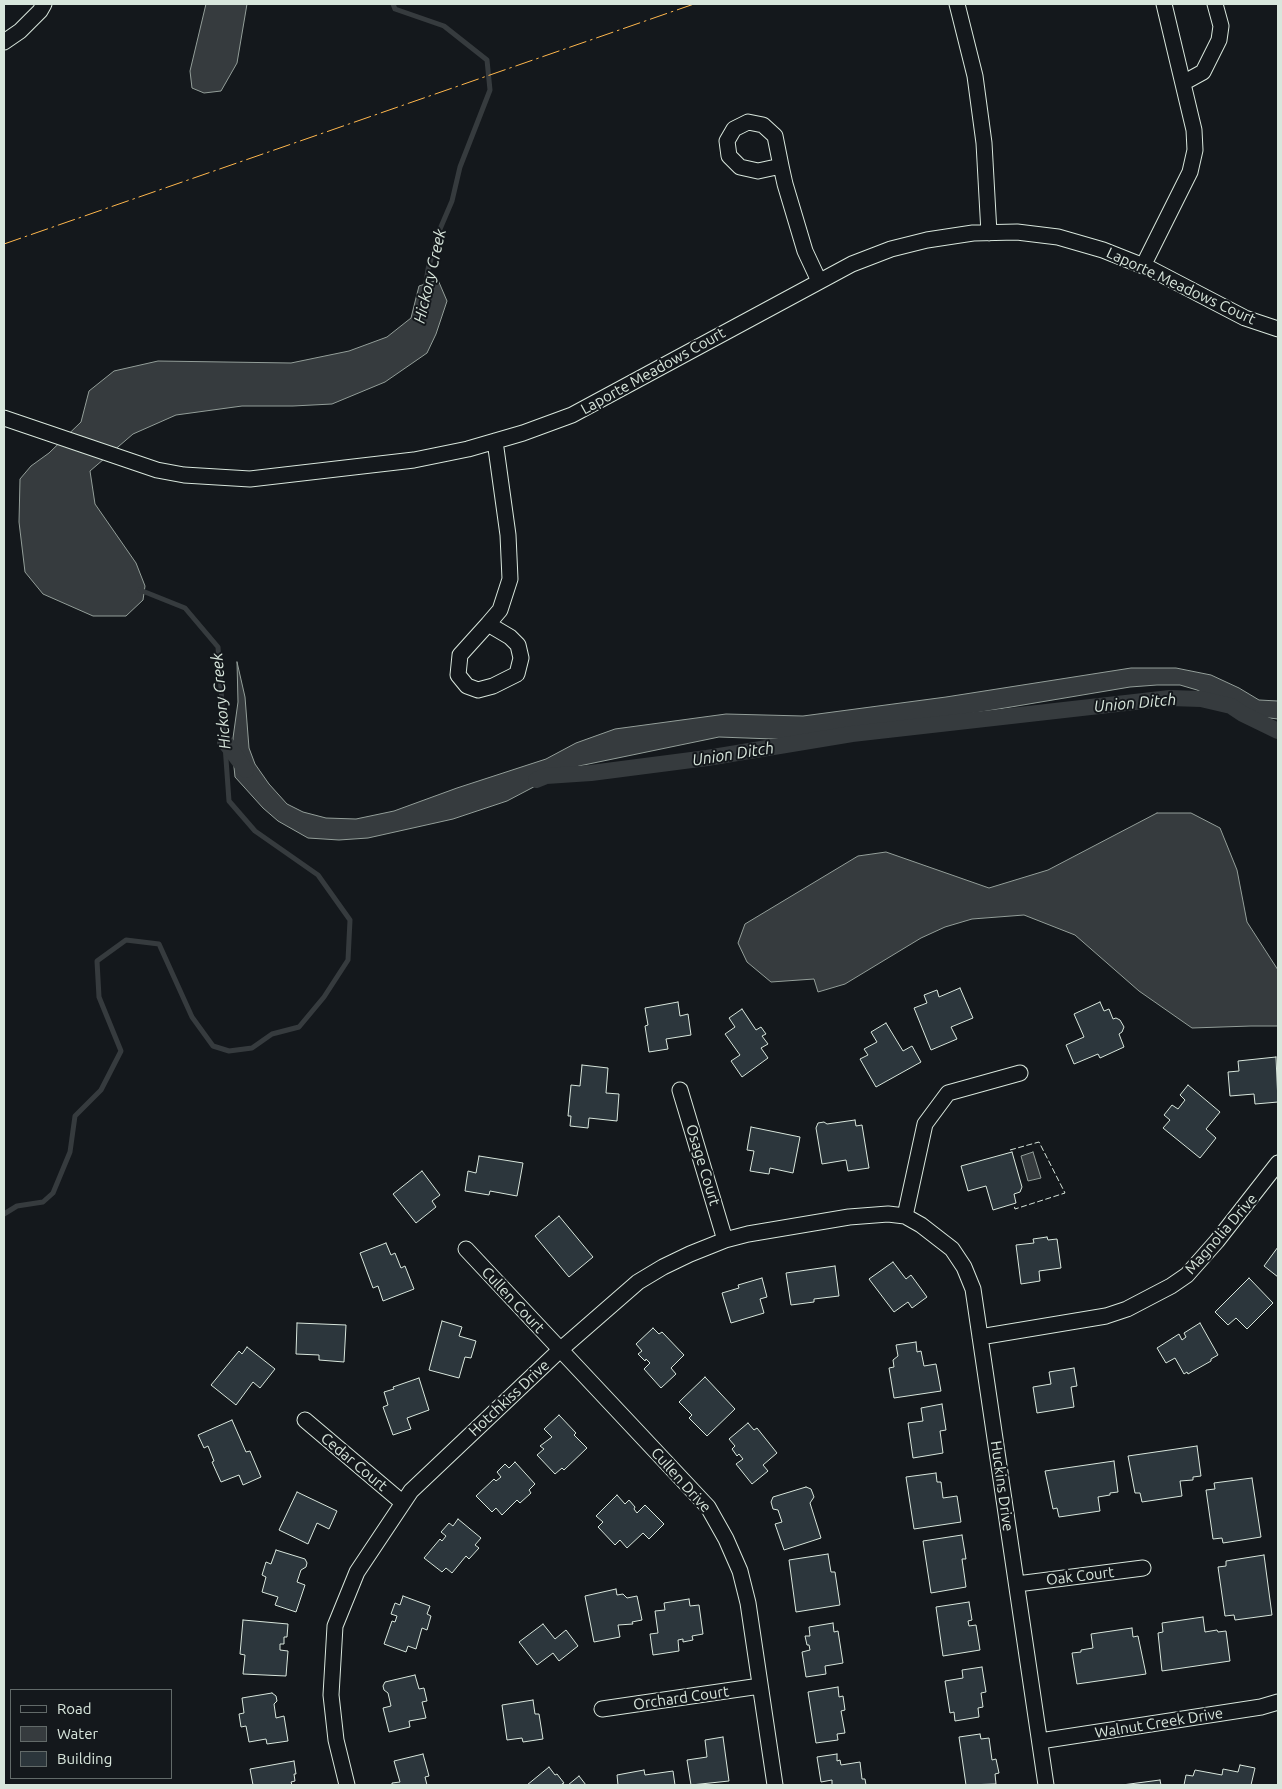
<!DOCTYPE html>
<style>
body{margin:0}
#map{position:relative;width:1282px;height:1789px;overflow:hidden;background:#14181c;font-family:Ubuntu,sans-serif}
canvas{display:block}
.frame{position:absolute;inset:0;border:5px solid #d8e6dc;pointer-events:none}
.legend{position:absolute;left:10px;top:1689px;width:162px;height:90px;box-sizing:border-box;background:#14181c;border:1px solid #626a69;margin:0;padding:6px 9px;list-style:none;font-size:15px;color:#d8e6dc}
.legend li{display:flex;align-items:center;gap:10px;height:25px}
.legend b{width:25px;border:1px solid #626a69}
</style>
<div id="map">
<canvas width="1282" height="1789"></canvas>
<div class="frame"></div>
<ul class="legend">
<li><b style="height:6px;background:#14181c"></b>Road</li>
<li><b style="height:14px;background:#363b3e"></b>Water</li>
<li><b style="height:14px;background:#2c363c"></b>Building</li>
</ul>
</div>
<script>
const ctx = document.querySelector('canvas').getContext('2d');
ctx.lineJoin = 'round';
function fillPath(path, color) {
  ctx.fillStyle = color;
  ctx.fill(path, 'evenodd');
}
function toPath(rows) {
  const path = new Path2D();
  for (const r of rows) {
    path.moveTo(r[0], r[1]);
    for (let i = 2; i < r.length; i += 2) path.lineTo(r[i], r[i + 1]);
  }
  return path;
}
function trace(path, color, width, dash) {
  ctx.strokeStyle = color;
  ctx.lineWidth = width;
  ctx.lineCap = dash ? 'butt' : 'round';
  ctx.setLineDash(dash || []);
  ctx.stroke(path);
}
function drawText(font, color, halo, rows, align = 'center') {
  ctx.font = font + ' Ubuntu,sans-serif';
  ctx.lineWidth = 4;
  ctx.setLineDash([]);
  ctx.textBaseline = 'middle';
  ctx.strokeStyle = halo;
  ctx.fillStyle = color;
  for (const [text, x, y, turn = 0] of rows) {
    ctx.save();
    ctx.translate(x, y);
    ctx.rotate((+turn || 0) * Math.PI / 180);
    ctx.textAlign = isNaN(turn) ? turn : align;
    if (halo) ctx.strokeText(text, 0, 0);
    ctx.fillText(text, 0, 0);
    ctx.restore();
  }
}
const water = toPath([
 [206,4,247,4,237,63,221,91,204,93,192,88,190,71,206,4],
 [438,280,447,301,436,334,427,353,385,382,332,404,293,406,242,406,176,415,133,434,90,471,95,504,136,563,145,586,143,600,126,616,93,616,43,594,25,572,19,522,20,479,31,466,49,453,81,422,89,391,114,371,158,361,291,363,349,351,387,337,411,318,419,286,438,280],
 [237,662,245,697,249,748,255,764,269,784,287,804,303,812,326,818,356,819,394,811,457,788,546,759,576,743,615,729,726,714,803,716,946,697,1131,668,1176,668,1211,675,1239,688,1259,700,1278,701,1278,719,1235,714,1219,701,1197,690,1180,685,1157,685,1130,687,880,729,810,737,773,739,719,737,579,766,545,781,507,801,453,819,368,838,339,840,308,838,278,821,263,808,235,777,233,757,233,738,238,702,237,662],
 [1157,813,1191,813,1220,828,1237,870,1247,922,1278,970,1278,1026,1251,1026,1192,1028,1139,991,1075,935,1024,915,972,919,945,927,921,938,845,984,818,992,814,979,771,982,747,962,738,943,745,924,858,856,886,852,989,888,1048,870,1157,813],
 [1033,1152,1041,1178,1028,1181,1021,1156,1033,1152]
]);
const stream = toPath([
 [393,4,395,9,444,26,487,60,490,90,460,167,452,201,440,229,428,269,425,289],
 [4,1214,17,1206,43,1202,53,1193,70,1152,75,1116,101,1090,121,1051,99,997,97,961,126,940,159,944,192,1017,213,1046,229,1051,252,1048,272,1034,299,1027,324,997,348,960,350,920,318,875,255,831,229,801,218,647,185,608,140,590]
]);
const canal = toPath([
 [225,742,246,770],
 [536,780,546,776,591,773,707,758,852,734,1170,698,1201,699,1231,706,1243,714,1278,731]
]);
const building = toPath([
 [960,988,973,1018,951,1027,957,1039,931,1050,914,1008,927,1003,924,995,937,990,939,997,960,988],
 [678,1002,680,1016,688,1014,691,1035,666,1039,668,1049,649,1052,645,1026,648,1025,645,1008,678,1002],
 [1100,1002,1104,1011,1109,1009,1113,1019,1116,1018,1120,1020,1124,1027,1122,1032,1119,1034,1124,1047,1100,1058,1098,1054,1074,1064,1066,1045,1084,1037,1074,1014,1100,1002],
 [742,1009,756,1030,761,1027,766,1034,762,1036,768,1044,761,1048,768,1058,742,1077,731,1061,740,1055,725,1034,735,1027,729,1018,742,1009],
 [886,1023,903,1051,912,1046,921,1062,876,1087,860,1059,868,1055,864,1049,877,1042,871,1032,886,1023],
 [1276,1057,1278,1102,1255,1104,1254,1094,1230,1096,1228,1072,1239,1071,1238,1061,1276,1057],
 [582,1065,608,1068,606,1093,619,1094,617,1121,589,1118,588,1128,570,1126,571,1116,568,1116,571,1085,580,1086,582,1065],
 [1188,1085,1220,1112,1206,1129,1216,1138,1200,1158,1163,1128,1170,1120,1164,1115,1172,1105,1178,1109,1185,1100,1180,1095,1188,1085],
 [855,1120,856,1126,862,1125,869,1168,848,1171,846,1160,822,1164,816,1128,818,1123,824,1122,827,1124,855,1120],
 [751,1127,800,1137,793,1173,770,1168,769,1174,750,1171,754,1151,747,1150,751,1127],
 [1012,1152,1022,1187,1020,1192,1014,1194,1016,1203,993,1210,986,1186,968,1191,961,1166,1012,1152],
 [479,1156,523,1163,517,1196,490,1191,489,1195,465,1191,468,1171,476,1173,479,1156],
 [422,1171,440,1195,432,1201,436,1207,416,1223,393,1194,422,1171],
 [559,1216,593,1257,569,1277,535,1236,559,1216],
 [1047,1237,1048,1240,1057,1239,1061,1268,1039,1271,1040,1281,1021,1284,1016,1245,1034,1243,1033,1239,1047,1237],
 [386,1243,391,1255,395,1253,401,1268,405,1266,414,1289,383,1301,378,1286,373,1288,360,1253,386,1243],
 [1278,1247,1278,1277,1264,1266,1278,1247],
 [893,1262,906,1279,911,1275,927,1297,912,1308,908,1302,894,1312,869,1279,893,1262],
 [835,1266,839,1296,814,1299,814,1302,791,1305,786,1273,835,1266],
 [762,1278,767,1297,760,1299,764,1313,731,1323,722,1293,739,1288,738,1285,762,1278],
 [1249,1278,1273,1303,1247,1329,1236,1318,1228,1325,1215,1312,1249,1278],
 [442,1321,462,1327,459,1336,476,1341,471,1358,465,1357,459,1378,429,1370,442,1321],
 [297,1323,346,1325,344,1362,319,1360,319,1355,296,1354,297,1323],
 [1200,1323,1218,1355,1211,1359,1211,1361,1188,1374,1187,1372,1184,1374,1175,1358,1166,1363,1157,1348,1179,1334,1182,1340,1186,1337,1184,1333,1200,1323],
 [653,1328,659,1334,662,1332,684,1355,671,1368,676,1374,661,1388,644,1369,650,1363,646,1359,645,1361,638,1354,642,1351,636,1344,653,1328],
 [916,1342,917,1352,921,1351,924,1366,936,1364,941,1391,894,1398,889,1368,894,1367,893,1360,898,1356,896,1345,916,1342],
 [247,1347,275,1369,260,1388,253,1382,236,1405,211,1385,239,1351,242,1354,247,1347],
 [1074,1368,1077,1386,1071,1387,1074,1407,1037,1413,1033,1387,1051,1384,1049,1372,1074,1368],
 [705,1377,735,1409,707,1436,689,1418,692,1415,679,1402,705,1377],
 [419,1378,429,1410,407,1418,411,1429,393,1435,383,1407,388,1405,384,1392,394,1389,393,1387,419,1378],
 [942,1404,946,1430,940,1431,943,1453,913,1458,908,1423,923,1421,921,1408,942,1404],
 [559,1415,576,1433,574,1435,587,1448,564,1470,562,1468,555,1474,537,1455,544,1449,540,1446,552,1437,544,1429,559,1415],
 [232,1420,246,1452,250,1451,261,1477,243,1485,239,1475,221,1482,212,1462,214,1461,208,1446,204,1448,198,1435,232,1420],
 [748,1423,754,1430,757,1428,777,1453,763,1465,768,1471,752,1484,736,1464,743,1459,739,1454,737,1456,732,1449,735,1446,729,1439,748,1423],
 [1197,1446,1201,1476,1193,1477,1193,1480,1180,1481,1182,1496,1142,1502,1140,1493,1135,1493,1128,1456,1197,1446],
 [1114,1461,1118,1492,1110,1493,1110,1495,1098,1497,1100,1511,1059,1517,1057,1508,1053,1509,1045,1471,1114,1461],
 [515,1462,535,1484,529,1490,531,1493,520,1503,517,1500,502,1515,496,1508,492,1512,476,1496,494,1479,496,1481,501,1477,497,1472,505,1464,509,1468,515,1462],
 [936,1473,937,1482,941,1482,943,1498,957,1496,961,1522,914,1529,906,1477,936,1473],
 [1252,1478,1261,1537,1223,1543,1222,1538,1213,1539,1206,1490,1215,1489,1214,1483,1252,1478],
 [806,1487,811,1489,814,1497,810,1503,821,1538,784,1550,775,1524,782,1522,778,1510,773,1509,771,1502,773,1497,806,1487],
 [297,1492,337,1511,329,1529,317,1523,308,1544,279,1530,297,1492],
 [617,1495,625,1504,629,1500,635,1507,634,1509,637,1513,645,1505,664,1524,649,1539,643,1533,627,1548,620,1540,615,1545,598,1527,603,1522,596,1516,617,1495],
 [458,1519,481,1538,475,1545,479,1548,469,1559,466,1556,452,1573,446,1568,442,1572,424,1558,440,1539,442,1541,446,1536,441,1532,449,1523,453,1526,458,1519],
 [962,1535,966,1559,962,1559,966,1587,931,1593,923,1541,962,1535],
 [276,1550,305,1559,307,1563,306,1567,301,1570,297,1582,305,1585,296,1612,275,1605,278,1597,262,1592,266,1577,262,1575,266,1562,271,1564,276,1550],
 [828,1554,831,1572,835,1572,840,1605,796,1612,789,1560,828,1554],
 [1264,1555,1272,1615,1235,1620,1234,1615,1225,1616,1218,1567,1226,1566,1226,1561,1264,1555],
 [616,1589,617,1595,623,1594,627,1598,637,1596,642,1620,632,1622,633,1624,618,1625,620,1637,594,1642,585,1596,616,1589],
 [403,1596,430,1606,427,1614,431,1616,427,1630,422,1628,416,1649,408,1646,406,1652,384,1644,392,1621,395,1622,397,1616,391,1614,395,1603,400,1605,403,1596],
 [689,1599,690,1606,699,1605,703,1634,692,1636,693,1640,683,1642,683,1639,678,1640,679,1651,653,1655,650,1634,658,1633,655,1611,665,1610,664,1603,689,1599],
 [969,1602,972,1620,968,1621,969,1626,976,1625,980,1650,943,1656,936,1607,969,1602],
 [1203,1617,1205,1632,1217,1630,1218,1632,1226,1631,1230,1661,1162,1671,1158,1633,1163,1632,1162,1623,1203,1617],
 [243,1620,288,1624,287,1637,284,1637,284,1644,280,1644,280,1650,288,1651,286,1676,243,1674,245,1655,240,1654,243,1620],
 [833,1623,834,1632,838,1631,843,1663,825,1666,826,1674,806,1677,802,1652,810,1650,809,1645,807,1645,805,1636,810,1636,809,1627,833,1623],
 [543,1624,555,1639,566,1630,578,1646,559,1661,553,1653,537,1665,519,1642,543,1624],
 [1132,1628,1133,1637,1138,1636,1146,1674,1077,1684,1072,1653,1081,1652,1081,1650,1093,1648,1091,1634,1132,1628],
 [982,1667,986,1692,981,1693,983,1707,978,1708,979,1717,955,1721,954,1712,950,1713,945,1681,963,1678,962,1670,982,1667],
 [415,1675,419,1689,424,1688,427,1701,422,1702,426,1718,409,1721,410,1727,389,1732,383,1708,391,1706,388,1693,384,1690,383,1686,385,1682,415,1675],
 [838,1687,839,1697,843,1696,845,1710,841,1711,845,1733,837,1734,838,1740,816,1743,808,1692,838,1687],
 [272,1693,276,1696,277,1701,274,1704,276,1718,284,1716,288,1741,267,1744,266,1739,249,1742,246,1726,241,1727,239,1714,244,1713,242,1698,272,1693],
 [533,1700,535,1714,539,1714,543,1739,523,1742,522,1738,507,1740,502,1705,533,1700],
 [980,1734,981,1739,989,1738,992,1760,996,1759,999,1773,995,1774,996,1784,966,1785,959,1737,980,1734],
 [723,1737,729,1781,691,1785,687,1760,707,1757,705,1740,723,1737],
 [423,1754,429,1776,425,1777,427,1785,392,1785,392,1783,400,1782,394,1761,423,1754],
 [837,1754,837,1761,840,1760,841,1765,860,1762,862,1779,865,1779,866,1785,832,1785,832,1780,821,1782,817,1757,837,1754],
 [294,1761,296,1774,294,1774,295,1781,291,1782,292,1785,253,1785,250,1769,294,1761],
 [1240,1765,1255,1768,1251,1785,1184,1785,1186,1775,1193,1776,1195,1770,1222,1775,1223,1769,1238,1772,1240,1765],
 [549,1767,555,1775,557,1774,564,1783,562,1784,564,1785,527,1785,549,1767],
 [644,1770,645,1775,673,1771,675,1785,618,1785,617,1775,644,1770],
 [579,1776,586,1785,568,1785,579,1776],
 [1160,1780,1161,1785,1122,1785,1160,1780]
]);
const minor = toPath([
 [957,4,975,76,984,143,989,233],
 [4,42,20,31,40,11,44,4],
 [1183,83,1203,72,1219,40,1221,26,1215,4],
 [781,166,758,171,740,167,729,156,727,141,734,129,748,122,763,125,775,136,781,166,785,184,805,251,819,281],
 [1143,266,1190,172,1195,150,1194,130,1164,4],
 [4,418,157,470,184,475,250,479,414,460,468,449,523,433,572,415,852,264,891,249,927,240,973,233,1017,232,1058,237,1103,250,1151,269,1245,318,1278,329],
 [488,624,510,637,518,645,521,658,517,674,493,686,478,690,467,686,458,675,460,655,488,624,500,610,510,579,508,535,495,441],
 [680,1090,725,1240],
 [905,1216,925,1124,948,1093,1020,1073],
 [466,1249,708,1507,726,1539,740,1571,748,1603,775,1785],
 [980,1337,1106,1316,1127,1309,1171,1286,1187,1275,1217,1241,1278,1163],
 [305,1420,403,1503],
 [1017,1584,1143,1568],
 [602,1709,760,1686],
 [1040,1741,1261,1707,1278,1702],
 [347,1785,336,1740,331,1695,335,1626,357,1572,411,1491,560,1350,638,1282,663,1267,690,1254,725,1240,748,1234,849,1217,888,1214,905,1216,921,1225,952,1249,964,1267,973,1289,1046,1785]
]);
const fence = toPath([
 [1010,1150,1039,1142,1065,1193,1015,1209,1014,1205]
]);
const power = toPath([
 [4,244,694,4]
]);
const streetNames = [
 ["Laporte Meadows Court",1181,286,25],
 ["Laporte Meadows Court",653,371,-29],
 ["Osage Court",703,1165,73],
 ["Magnolia Drive",1221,1234,-49],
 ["Cullen Court",513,1300,47],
 ["Hotchkiss Drive",509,1398,-43],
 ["Cedar Court",354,1462,40],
 ["Cullen Drive",681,1480,48],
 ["Huckins Drive",1002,1486,82],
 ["Oak Court",1080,1576,-7],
 ["Orchard Court",681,1698,-8],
 ["Walnut Creek Drive",1159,1723,-9]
];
const waterNames = [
 ["Hickory Creek",430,276,-77],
 ["Hickory Creek",221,701,-95],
 ["Union Ditch",1135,703,-5],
 ["Union Ditch",733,754,-9]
];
fillPath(water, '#363b3e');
trace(water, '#939e99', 1);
trace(stream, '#363b3e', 5);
trace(canal, '#363b3e', 16);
fillPath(building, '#2c363c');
trace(building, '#d8e6dc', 1);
trace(minor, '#d8e6dc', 17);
trace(minor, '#14181c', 15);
trace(fence, '#d8e6dc', 1, [6, 2.5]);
trace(power, '#ffb74d', 1, [18, 4, 2.5, 4]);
drawText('15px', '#d8e6dc', '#14181c', streetNames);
drawText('italic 16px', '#d8e6dc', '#14181c', waterNames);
</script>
